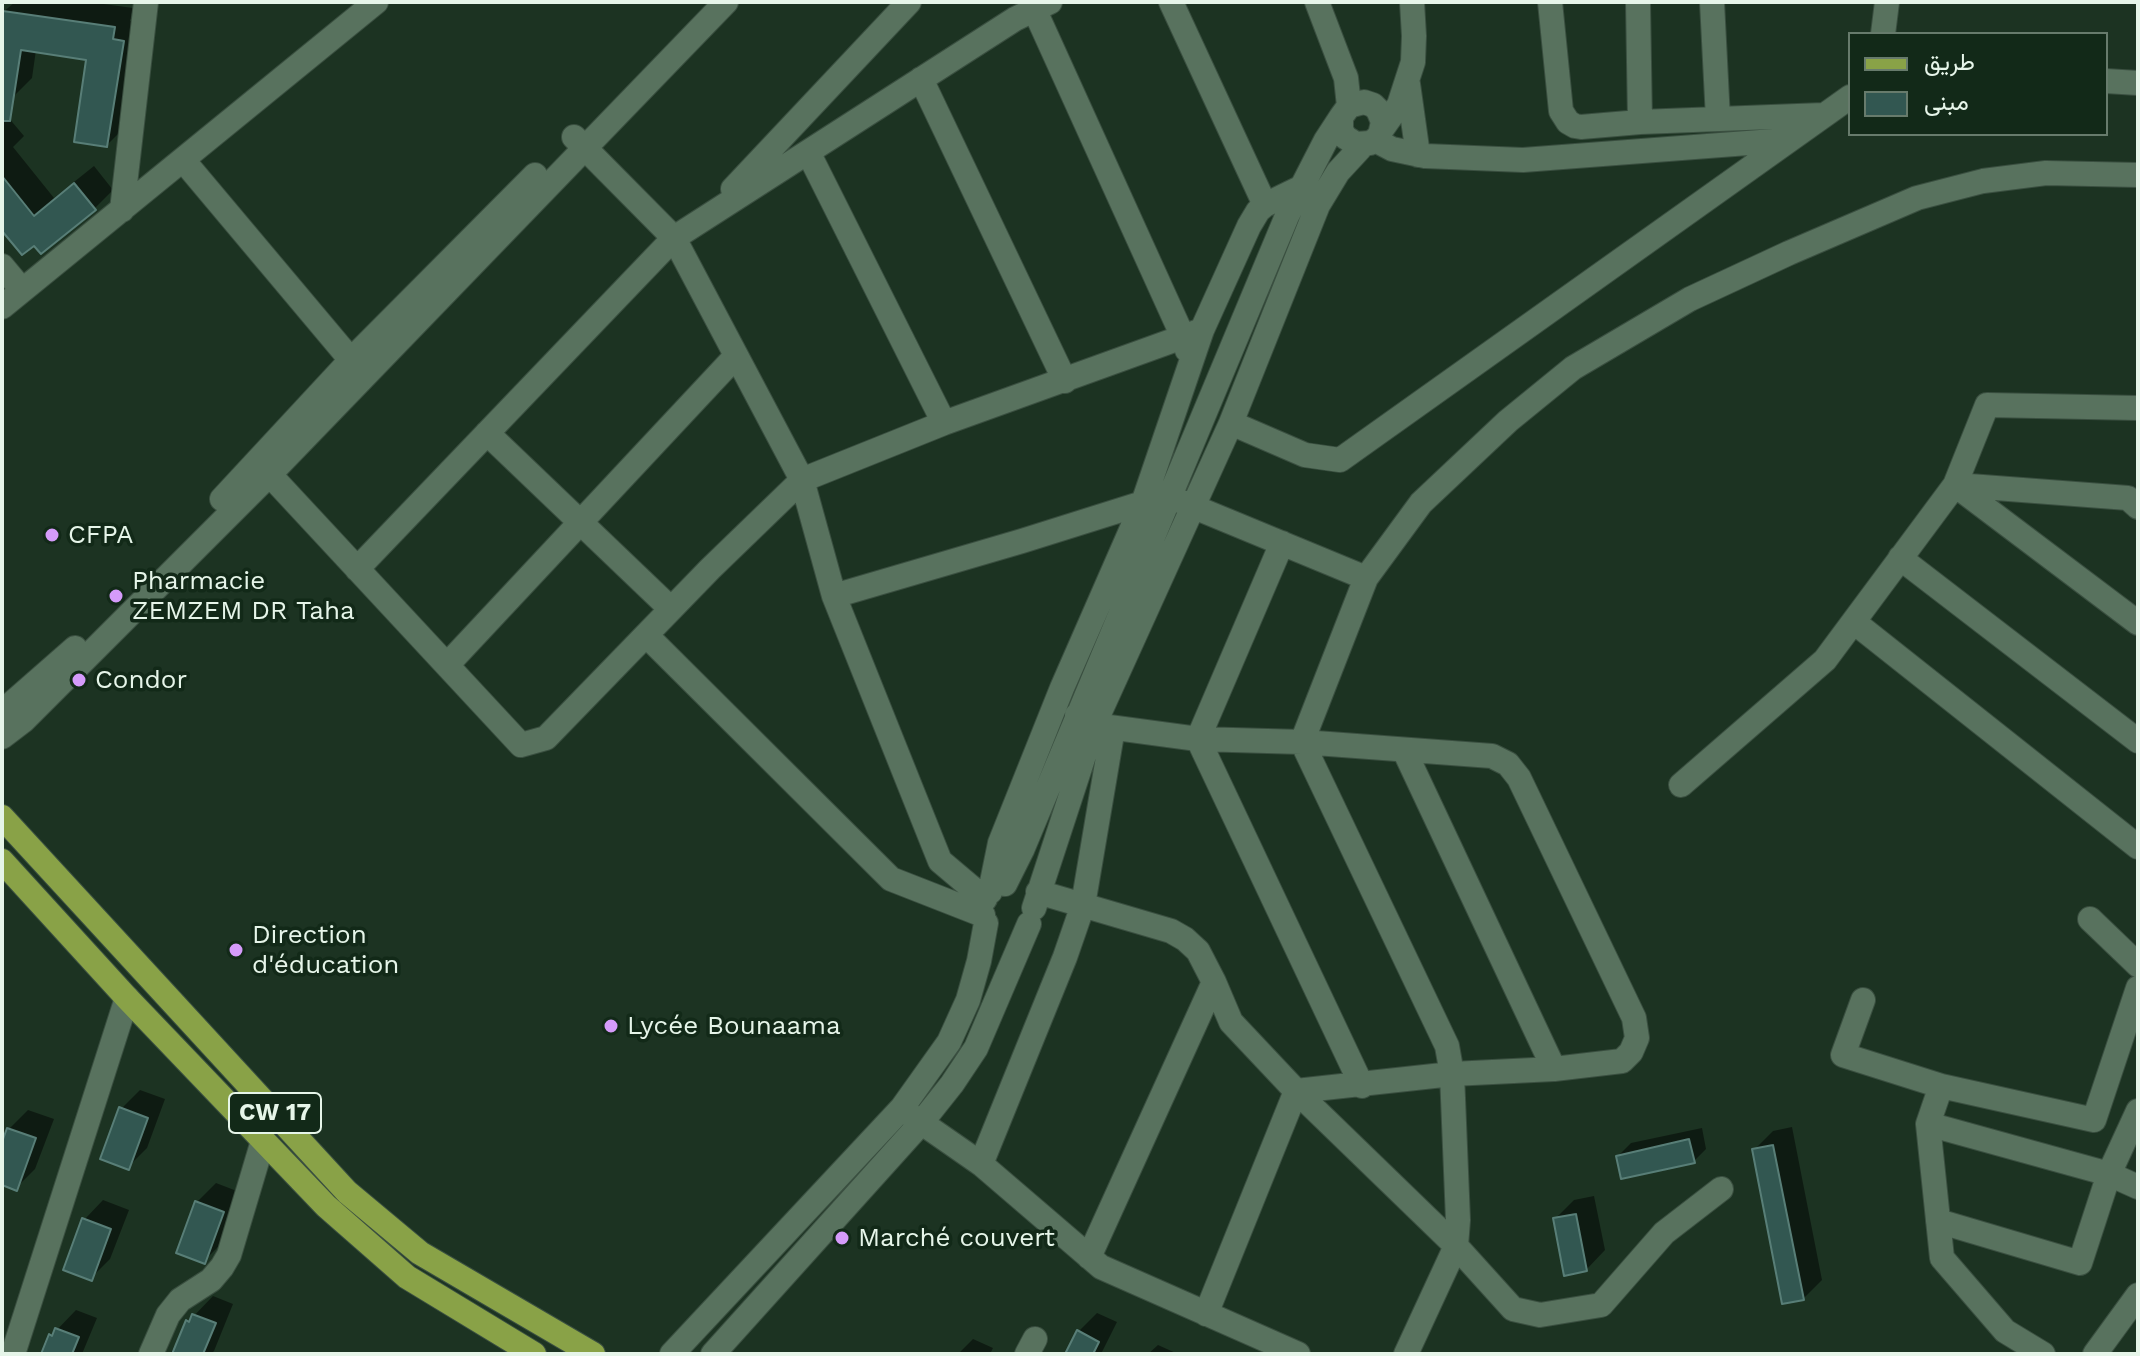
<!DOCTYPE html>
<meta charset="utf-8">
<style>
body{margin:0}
#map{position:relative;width:2140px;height:1356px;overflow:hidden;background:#1c3322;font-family:"Work Sans",Vazirmatn,sans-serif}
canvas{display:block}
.frame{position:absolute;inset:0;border:4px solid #e6f5e9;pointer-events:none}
.legend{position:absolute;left:1848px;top:32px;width:260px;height:104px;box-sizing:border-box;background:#122918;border:2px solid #677b6c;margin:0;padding:10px 14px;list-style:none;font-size:24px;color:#e6f5e9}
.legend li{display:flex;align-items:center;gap:16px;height:40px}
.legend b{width:40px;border:2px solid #677b6c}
</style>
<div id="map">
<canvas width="2140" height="1356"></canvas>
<div class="frame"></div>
<ul class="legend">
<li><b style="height:10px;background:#89a247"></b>طريق</li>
<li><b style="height:22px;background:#325751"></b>مبنى</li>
</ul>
</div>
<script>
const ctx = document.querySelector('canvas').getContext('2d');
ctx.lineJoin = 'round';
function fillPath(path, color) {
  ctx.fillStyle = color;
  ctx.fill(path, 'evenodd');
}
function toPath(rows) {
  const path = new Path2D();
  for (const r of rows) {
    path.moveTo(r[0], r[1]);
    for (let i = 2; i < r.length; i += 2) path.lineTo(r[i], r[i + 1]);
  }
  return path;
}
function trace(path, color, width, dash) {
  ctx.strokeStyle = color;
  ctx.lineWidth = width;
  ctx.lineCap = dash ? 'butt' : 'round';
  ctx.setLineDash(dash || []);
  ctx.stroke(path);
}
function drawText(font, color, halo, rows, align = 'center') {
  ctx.font = font + ' "Work Sans",sans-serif';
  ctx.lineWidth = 7;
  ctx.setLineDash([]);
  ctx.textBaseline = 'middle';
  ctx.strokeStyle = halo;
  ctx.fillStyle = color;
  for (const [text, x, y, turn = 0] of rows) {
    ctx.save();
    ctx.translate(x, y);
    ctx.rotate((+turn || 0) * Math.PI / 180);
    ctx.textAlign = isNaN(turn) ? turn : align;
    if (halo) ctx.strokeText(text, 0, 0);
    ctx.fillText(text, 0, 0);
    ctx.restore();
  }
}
const shadow = toPath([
 [15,2,89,2,133,8,130,21,142,22,126,126,107,145,89,58,36,50,32,78,13,97,2,96,2,13],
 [2,110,24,136,13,147,54,198,94,166,113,190,94,209,34,243,2,228],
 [140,1090,165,1099,147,1148,128,1167,121,1109],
 [28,1110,54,1119,35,1169,16,1188,2,1183,2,1148,9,1129],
 [1792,1127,1822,1280,1803,1299,1754,1150,1773,1131],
 [1702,1128,1706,1149,1694,1161,1618,1156,1631,1143],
 [216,1183,242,1193,223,1242,204,1261,197,1202],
 [1594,1196,1605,1250,1586,1270,1555,1219,1574,1200],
 [103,1200,129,1210,110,1259,91,1278,84,1220],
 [213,1296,233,1304,214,1351,211,1354,170,1354,188,1322],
 [76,1310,97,1318,82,1354,43,1354,51,1336],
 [1097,1313,1117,1322,1101,1354,1067,1354,1078,1332],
 [973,1339,993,1348,990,1354,958,1354],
 [1158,1345,1178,1354,1148,1354]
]);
const building = toPath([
 [3,11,115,27,113,39,124,41,107,147,74,142,86,60,21,50,10,121,2,121,3,11],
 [2,176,34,216,74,183,96,210,41,254,34,246,22,255,2,231,2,176],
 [119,1107,148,1118,129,1170,100,1159,119,1107],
 [7,1128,36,1138,17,1191,2,1185,2,1142,7,1128],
 [1689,1139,1695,1163,1621,1179,1616,1156,1689,1139],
 [1773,1145,1804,1300,1782,1304,1752,1149,1773,1145],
 [195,1201,224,1212,205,1264,176,1253,195,1201],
 [1576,1214,1587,1271,1564,1276,1553,1218,1576,1214],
 [82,1218,111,1229,92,1281,63,1270,82,1218],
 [192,1314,216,1323,203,1354,172,1354,186,1320,189,1322,192,1314],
 [55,1328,79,1337,72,1354,41,1354,49,1334,52,1336,55,1328],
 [1077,1330,1099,1342,1093,1354,1065,1354,1077,1330]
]);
const minor = toPath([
 [1031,2,1183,337,1187,350],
 [1171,2,1265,205],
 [1317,2,1346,78,1349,106,1341,117,1341,130,1345,137,1356,144,1370,143,1375,140,1380,135,1383,122,1378,110,1373,105,1364,102,1349,106],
 [1550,2,1561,111,1568,122,1575,126,1581,127,1640,122,1824,115],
 [1638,2,1640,122],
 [1712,2,1718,119],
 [1883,34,1887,2],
 [921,79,1065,381],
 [2106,81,2138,83],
 [1408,84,1418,155],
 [1382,129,1399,105,1413,62,1414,36,1412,2],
 [574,137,674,238,802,480,834,596,940,861,985,899],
 [1375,140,1392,149,1425,156,1523,160,1787,140],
 [808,152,944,423],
 [183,160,351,360],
 [733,189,909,2],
 [122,210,146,2],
 [2,266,22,290],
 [2,307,376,2],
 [1231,423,1305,455,1340,460,1850,97],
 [487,433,671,609],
 [258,462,521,745,546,738,710,569,802,480,944,423,1202,330],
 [1955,485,2138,623],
 [1956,485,2128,498,2138,507],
 [222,499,351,360,535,175],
 [1182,502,1366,578],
 [1282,543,1198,739,1362,1086],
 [1900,558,2138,741],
 [357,569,674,238,1015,19,1050,2],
 [834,596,1022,541,1143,503],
 [1854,622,2138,847],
 [646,635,891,879,983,915],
 [447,665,736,356],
 [2,712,75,648],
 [1077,715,1094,725,1198,739,1302,742,1492,756,1508,764,1519,778,1634,1018,1637,1038,1631,1052,1622,1061,1554,1069,1452,1074,1296,1091,1206,1314],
 [2,737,23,721,269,475,726,2],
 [1404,750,1554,1069],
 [1681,785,1825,660,1955,485,1987,405,2138,408],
 [1005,884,1022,850,1287,216,1326,140,1341,117],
 [990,892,1000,843,1062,688,1143,503,1202,330,1249,226,1258,211,1265,205,1302,187],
 [1038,892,1171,931,1185,939,1198,951,1214,982,1231,1022,1296,1091,1456,1246,1513,1309,1540,1315,1601,1305,1664,1233,1721,1189],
 [1034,908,1094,725,1231,423,1310,225,1318,205,1338,172,1363,145],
 [2090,919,2138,965],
 [1863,1000,1843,1055,1941,1086,1928,1124,1942,1258,2005,1331,2043,1354],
 [1941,1086,2094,1120,2138,988],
 [2138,1111,2109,1174,2138,1187],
 [909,1114,981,1164,1101,1267,1298,1354],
 [1928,1124,2109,1174,2080,1263,1938,1221],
 [981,1164,1065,957,1083,905,1113,728],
 [1089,1257,1214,982],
 [13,1354,127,998],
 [151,1354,168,1315,180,1300,211,1280,222,1267,229,1255,263,1141],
 [672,1354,902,1108,949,1042,968,1000,979,961,986,923],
 [713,1354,921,1123,952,1084,976,1048,1029,924],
 [1027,1354,1035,1339],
 [1406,1354,1456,1246,1458,1220,1452,1074,1447,1046,1302,742,1366,578,1421,503,1508,421,1573,368,1690,299,1789,253,1917,198,1983,181,2046,173,2138,175],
 [2095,1354,2138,1295]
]);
const major = toPath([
 [2,817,347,1192,420,1253,593,1354],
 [2,861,127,998,326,1206,407,1277,534,1354]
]);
const markers = [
 [52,535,8,"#d59bfa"],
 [116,596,8,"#d59bfa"],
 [79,680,8,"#d59bfa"],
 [236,950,8,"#d59bfa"],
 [611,1026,8,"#d59bfa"],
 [842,1238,8,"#d59bfa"]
];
const shields = [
 [275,1113,92]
];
const shieldNames = [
 ["CW 17",275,1113]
];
const poiNames = [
 ["CFPA",68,535],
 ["Pharmacie",132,581],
 ["ZEMZEM DR Taha",132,611],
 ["Condor",95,680],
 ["Direction",252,935],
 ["d'éducation",252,965],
 ["Lycée Bounaama",627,1026],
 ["Marché couvert",858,1238]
];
fillPath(shadow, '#0007');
fillPath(building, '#325751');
trace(building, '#587e77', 2);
trace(minor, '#3a4f40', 26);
trace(major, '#3a4f40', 26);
trace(minor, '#58725e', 24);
trace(major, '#89a247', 24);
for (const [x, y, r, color] of markers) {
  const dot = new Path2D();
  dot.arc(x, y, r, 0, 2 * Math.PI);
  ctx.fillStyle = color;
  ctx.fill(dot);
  trace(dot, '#122918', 3);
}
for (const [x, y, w] of shields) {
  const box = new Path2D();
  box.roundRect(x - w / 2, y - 20, w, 40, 6);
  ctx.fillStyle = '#122918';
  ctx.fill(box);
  trace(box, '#e6f5e9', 2);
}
drawText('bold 24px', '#e6f5e9', null, shieldNames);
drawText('26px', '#e6f5e9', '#122918', poiNames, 'left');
</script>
